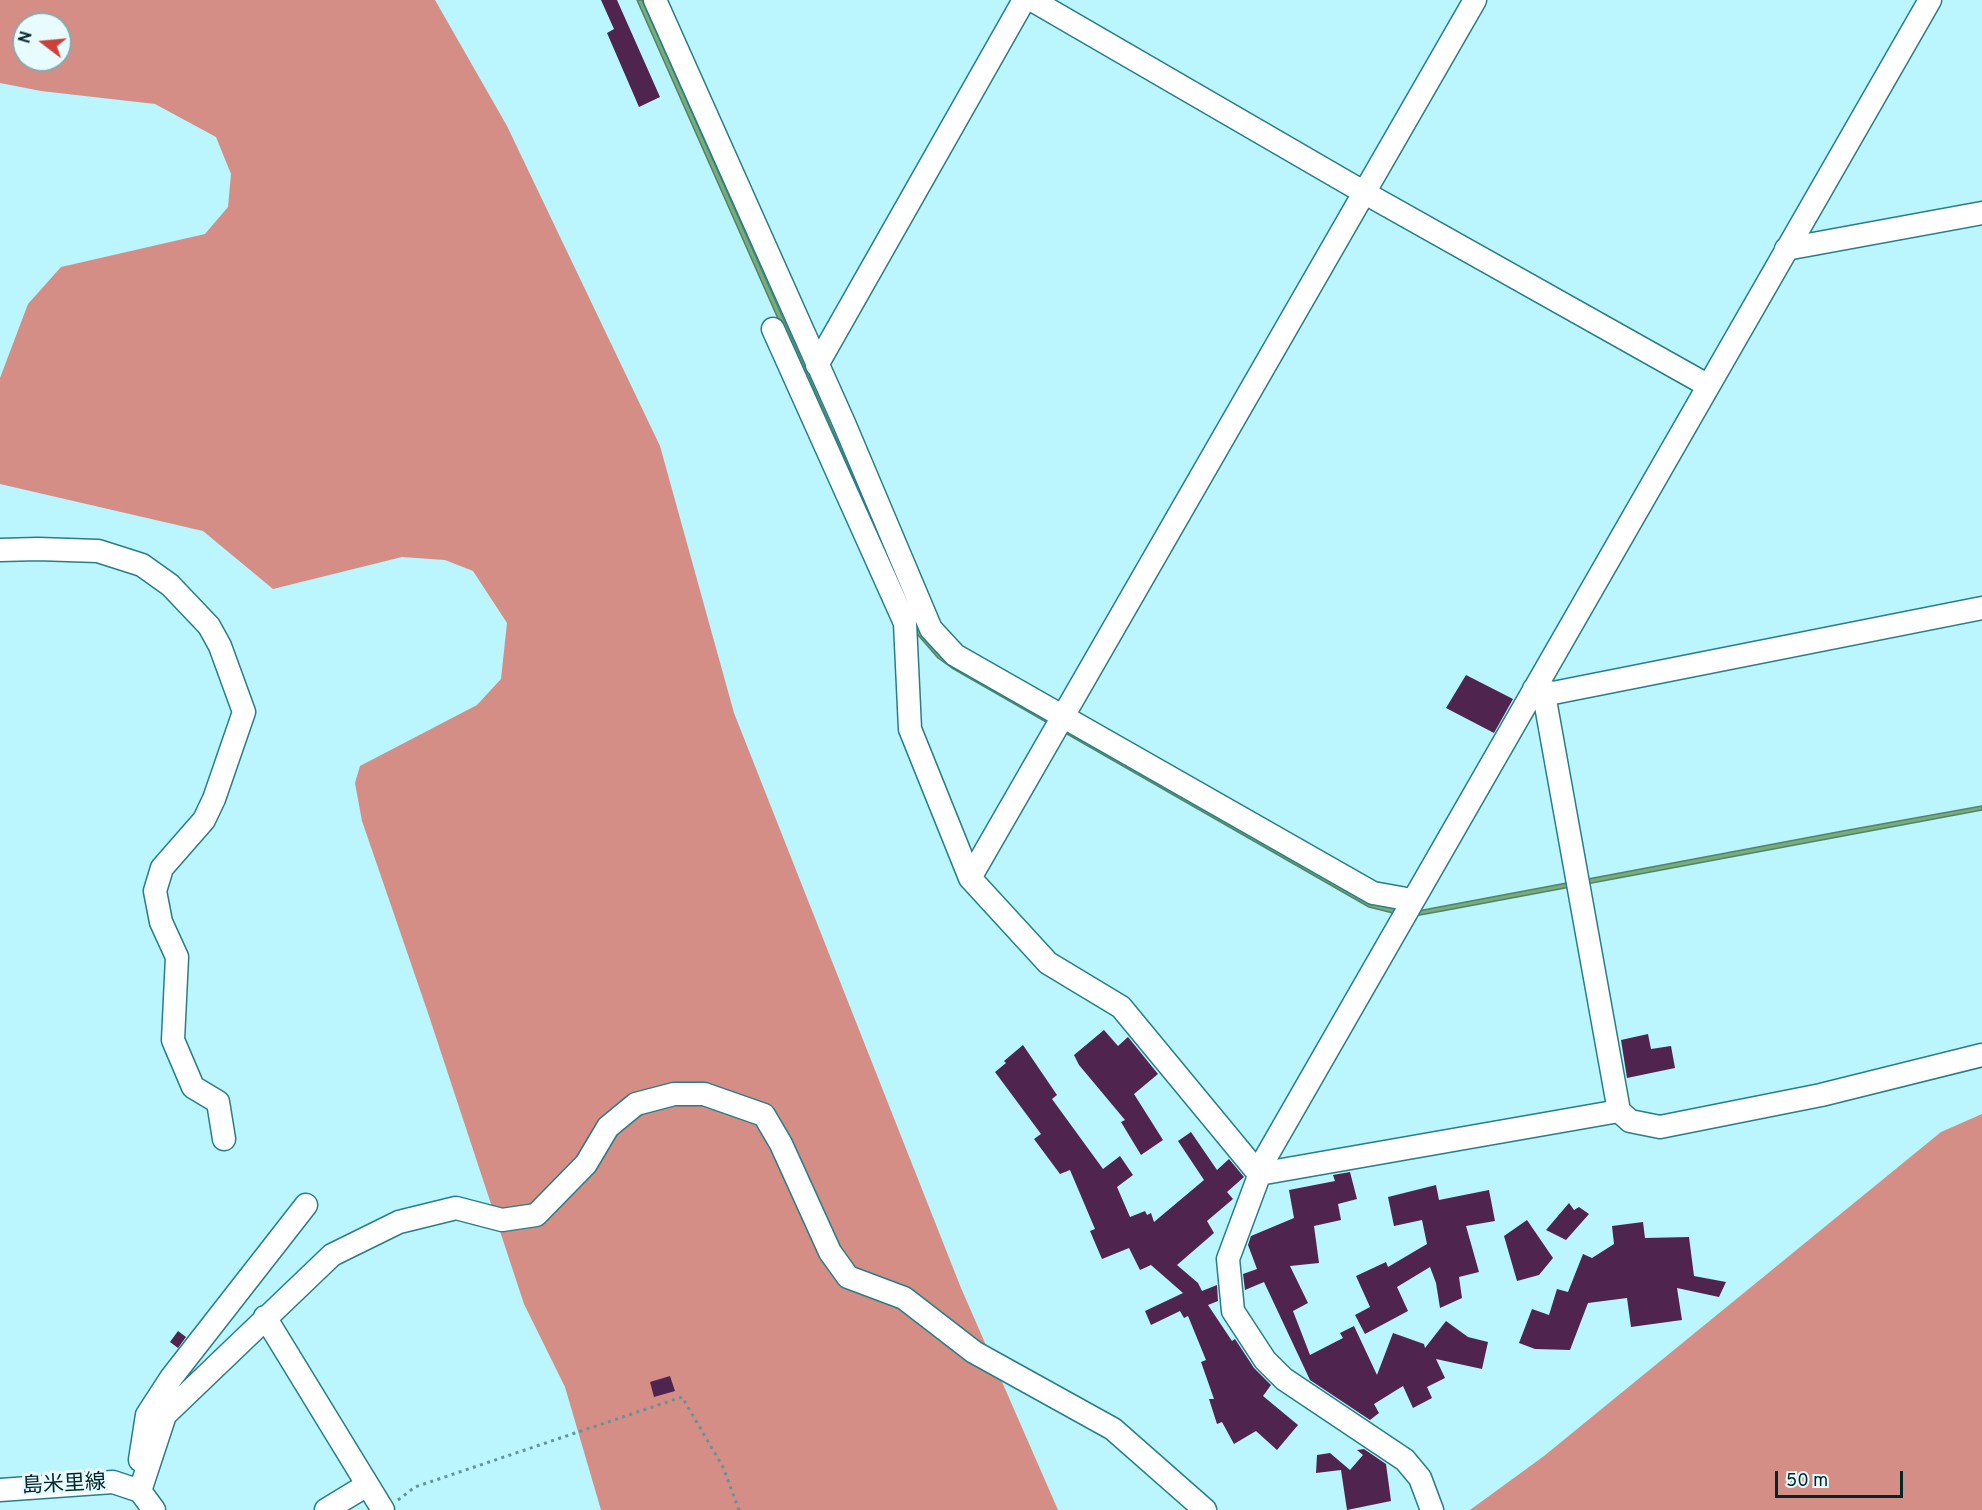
<!DOCTYPE html>
<meta charset="utf-8">
<style>
body{margin:0}
#map{position:relative;width:1982px;height:1510px;overflow:hidden;background:#bbf5fe;font-family:Overpass,sans-serif}
canvas{display:block}
.north{position:absolute;left:12px;top:12px;width:60px;height:60px;box-sizing:border-box;background:#e8fbfe;border:2px solid #8ca6aa;border-radius:50%;rotate:286deg;font-size:16px;font-weight:700;line-height:24px;text-align:center;color:#03262b}
.north::after{content:'';display:block;margin:auto;width:21px;height:27px;background:#cf4138;clip-path:polygon(50% 0,100% 100%,50% 72%,0 100%)}
.scale{position:absolute;left:1775px;top:1471px;width:128px;height:27px;box-sizing:border-box;border:3px solid #03262b;border-top:0;padding-left:8px;font-size:18px;line-height:21px;white-space:nowrap;color:#03262b;-webkit-text-stroke:4px #e8fbfe;paint-order:stroke}
</style>
<div id="map">
<canvas width="1982" height="1510"></canvas>
<div class="north">N</div>
<div class="scale">50 m</div>
</div>
<script>
const ctx = document.querySelector('canvas').getContext('2d');
ctx.lineJoin = 'round';
function fillPath(path, color) {
  ctx.fillStyle = color;
  ctx.fill(path, 'evenodd');
}
function toPath(rows) {
  const path = new Path2D();
  for (const r of rows) {
    path.moveTo(r[0], r[1]);
    for (let i = 2; i < r.length; i += 2) path.lineTo(r[i], r[i + 1]);
  }
  return path;
}
function trace(path, color, width, dash) {
  ctx.strokeStyle = color;
  ctx.lineWidth = width;
  ctx.lineCap = dash ? 'butt' : 'round';
  ctx.setLineDash(dash || []);
  ctx.stroke(path);
}
function drawText(font, color, halo, rows, align = 'center') {
  ctx.font = font + ' Overpass,"Noto Sans JP",sans-serif';
  ctx.lineWidth = 6;
  ctx.setLineDash([]);
  ctx.textBaseline = 'middle';
  ctx.strokeStyle = halo;
  ctx.fillStyle = color;
  for (const [text, x, y, turn = 0] of rows) {
    ctx.save();
    ctx.translate(x, y);
    ctx.rotate((+turn || 0) * Math.PI / 180);
    ctx.textAlign = isNaN(turn) ? turn : align;
    if (halo) ctx.strokeText(text, 0, 0);
    ctx.fillText(text, 0, 0);
    ctx.restore();
  }
}
const forest = toPath([
 [0,0,435,0,507,126,660,446,734,713,961,1288,1058,1510,601,1510,565,1387,524,1304,428,1013,362,821,355,783,360,766,477,705,501,679,507,623,473,571,445,560,402,557,273,589,203,531,0,484,0,378,28,304,61,267,205,234,228,207,231,174,216,137,155,104,41,91,0,83],
 [24,24,60,24,60,60,24,60],
 [1982,1114,1982,1510,1470,1510,1544,1456,1941,1132]
]);
const water = toPath([
 [637,0,642,0,920,627,928,643,941,657,1418,911,1843,831,1982,806,1982,810,1442,911,1414,916,1393,913,1369,907,952,668,938,658,918,635,637,0]
]);
const building = toPath([
 [601,0,617,0,660,97,639,107,607,33,614,29],
 [1466,675,1513,699,1494,733,1446,708],
 [1104,1030,1118,1046,1128,1037,1158,1074,1134,1094,1163,1140,1141,1155,1121,1122,1125,1120,1079,1065,1074,1055],
 [1648,1034,1651,1049,1671,1046,1675,1068,1627,1078,1621,1040],
 [1023,1045,1057,1095,1052,1099,1103,1169,1120,1156,1133,1175,1117,1187,1130,1217,1145,1211,1147,1215,1151,1213,1154,1222,1204,1180,1178,1141,1191,1132,1217,1170,1229,1159,1244,1177,1227,1192,1233,1199,1207,1221,1214,1233,1177,1265,1198,1283,1202,1291,1217,1285,1218,1301,1208,1305,1232,1341,1235,1339,1254,1368,1271,1385,1263,1396,1298,1425,1277,1450,1256,1431,1234,1444,1222,1422,1217,1424,1209,1399,1214,1399,1201,1362,1206,1360,1188,1316,1184,1318,1180,1311,1151,1325,1145,1311,1183,1293,1151,1265,1140,1270,1129,1248,1102,1259,1090,1231,1095,1229,1070,1170,1060,1174,1034,1139,1041,1134,995,1072,1006,1063,1004,1061],
 [1350,1172,1357,1199,1338,1204,1341,1220,1314,1226,1319,1263,1290,1266,1308,1303,1293,1311,1310,1355,1343,1338,1340,1333,1354,1326,1377,1375,1393,1333,1424,1344,1425,1348,1446,1321,1468,1337,1488,1342,1482,1369,1436,1359,1445,1378,1427,1387,1432,1398,1413,1408,1403,1386,1374,1404,1379,1413,1370,1420,1310,1380,1264,1282,1245,1290,1243,1274,1257,1269,1248,1245,1251,1236,1294,1218,1289,1190,1335,1181,1333,1175],
 [1436,1185,1439,1200,1489,1190,1495,1221,1466,1226,1479,1272,1459,1277,1462,1298,1440,1308,1436,1283,1430,1267,1397,1287,1408,1311,1365,1334,1355,1315,1370,1307,1356,1276,1386,1262,1388,1267,1427,1244,1422,1220,1394,1226,1388,1197],
 [1569,1203,1574,1210,1579,1207,1589,1214,1566,1240,1546,1230],
 [1527,1220,1553,1258,1539,1275,1517,1281,1504,1236],
 [1643,1222,1645,1238,1689,1237,1694,1276,1726,1282,1719,1297,1677,1288,1682,1320,1631,1327,1627,1298,1588,1303,1570,1350,1535,1349,1519,1343,1532,1309,1549,1315,1557,1289,1568,1292,1583,1254,1592,1258,1614,1244,1612,1226],
 [178,1331,186,1337,178,1348,170,1342],
 [670,1376,675,1391,654,1397,650,1382],
 [1364,1449,1386,1464,1391,1501,1347,1510,1341,1470,1316,1473,1317,1455,1330,1453,1350,1470,1363,1455,1357,1450]
]);
const path = toPath([
 [398,1500,415,1487,682,1397,723,1467,739,1510]
]);
const minor = toPath([
 [655,0,844,423,931,629,955,655,1373,893,1412,900],
 [1032,0,1365,193,1707,385],
 [1786,249,1982,213],
 [773,329,905,623,910,729,970,878,1048,963,1121,1007,1259,1174],
 [817,365,1024,0],
 [0,550,38,549,98,551,142,565,170,585,209,626,220,646,244,712,214,799,204,820,162,868,155,891,161,922,177,957,173,1040,193,1087,218,1102,224,1139],
 [1534,689,1545,700,1619,1111,1630,1121,1660,1127,1821,1095,1982,1055],
 [1534,689,1553,693,1982,608],
 [970,878,1475,0],
 [1259,1174,1619,1111],
 [265,1317,383,1510],
 [140,1460,147,1415,171,1378,306,1205],
 [0,1490,113,1482,140,1491,154,1510],
 [140,1491,165,1415,332,1255,399,1222,456,1208,502,1220,536,1215,586,1164,608,1127,636,1104,674,1094,704,1094,764,1115,781,1144,830,1252,848,1277,904,1298,974,1352,1113,1429,1205,1510],
 [326,1510,367,1485],
 [1432,1510,1420,1478,1405,1460,1284,1379,1265,1360,1233,1311,1228,1259,1266,1157,1930,0]
]);
const streetNames = [
 ["島米里線",64,1486,-3]
];
fillPath(forest, '#d48e85');
fillPath(water, '#77ac7e');
trace(water, '#548465', 1.5);
fillPath(building, '#4f254f');
trace(minor, '#297d88', 25);
trace(path, '#64939a', 3, [3, 4.5]);
trace(minor, '#fff', 22);
drawText('21px', '#03262b', '#e8fbfe', streetNames);
</script>
